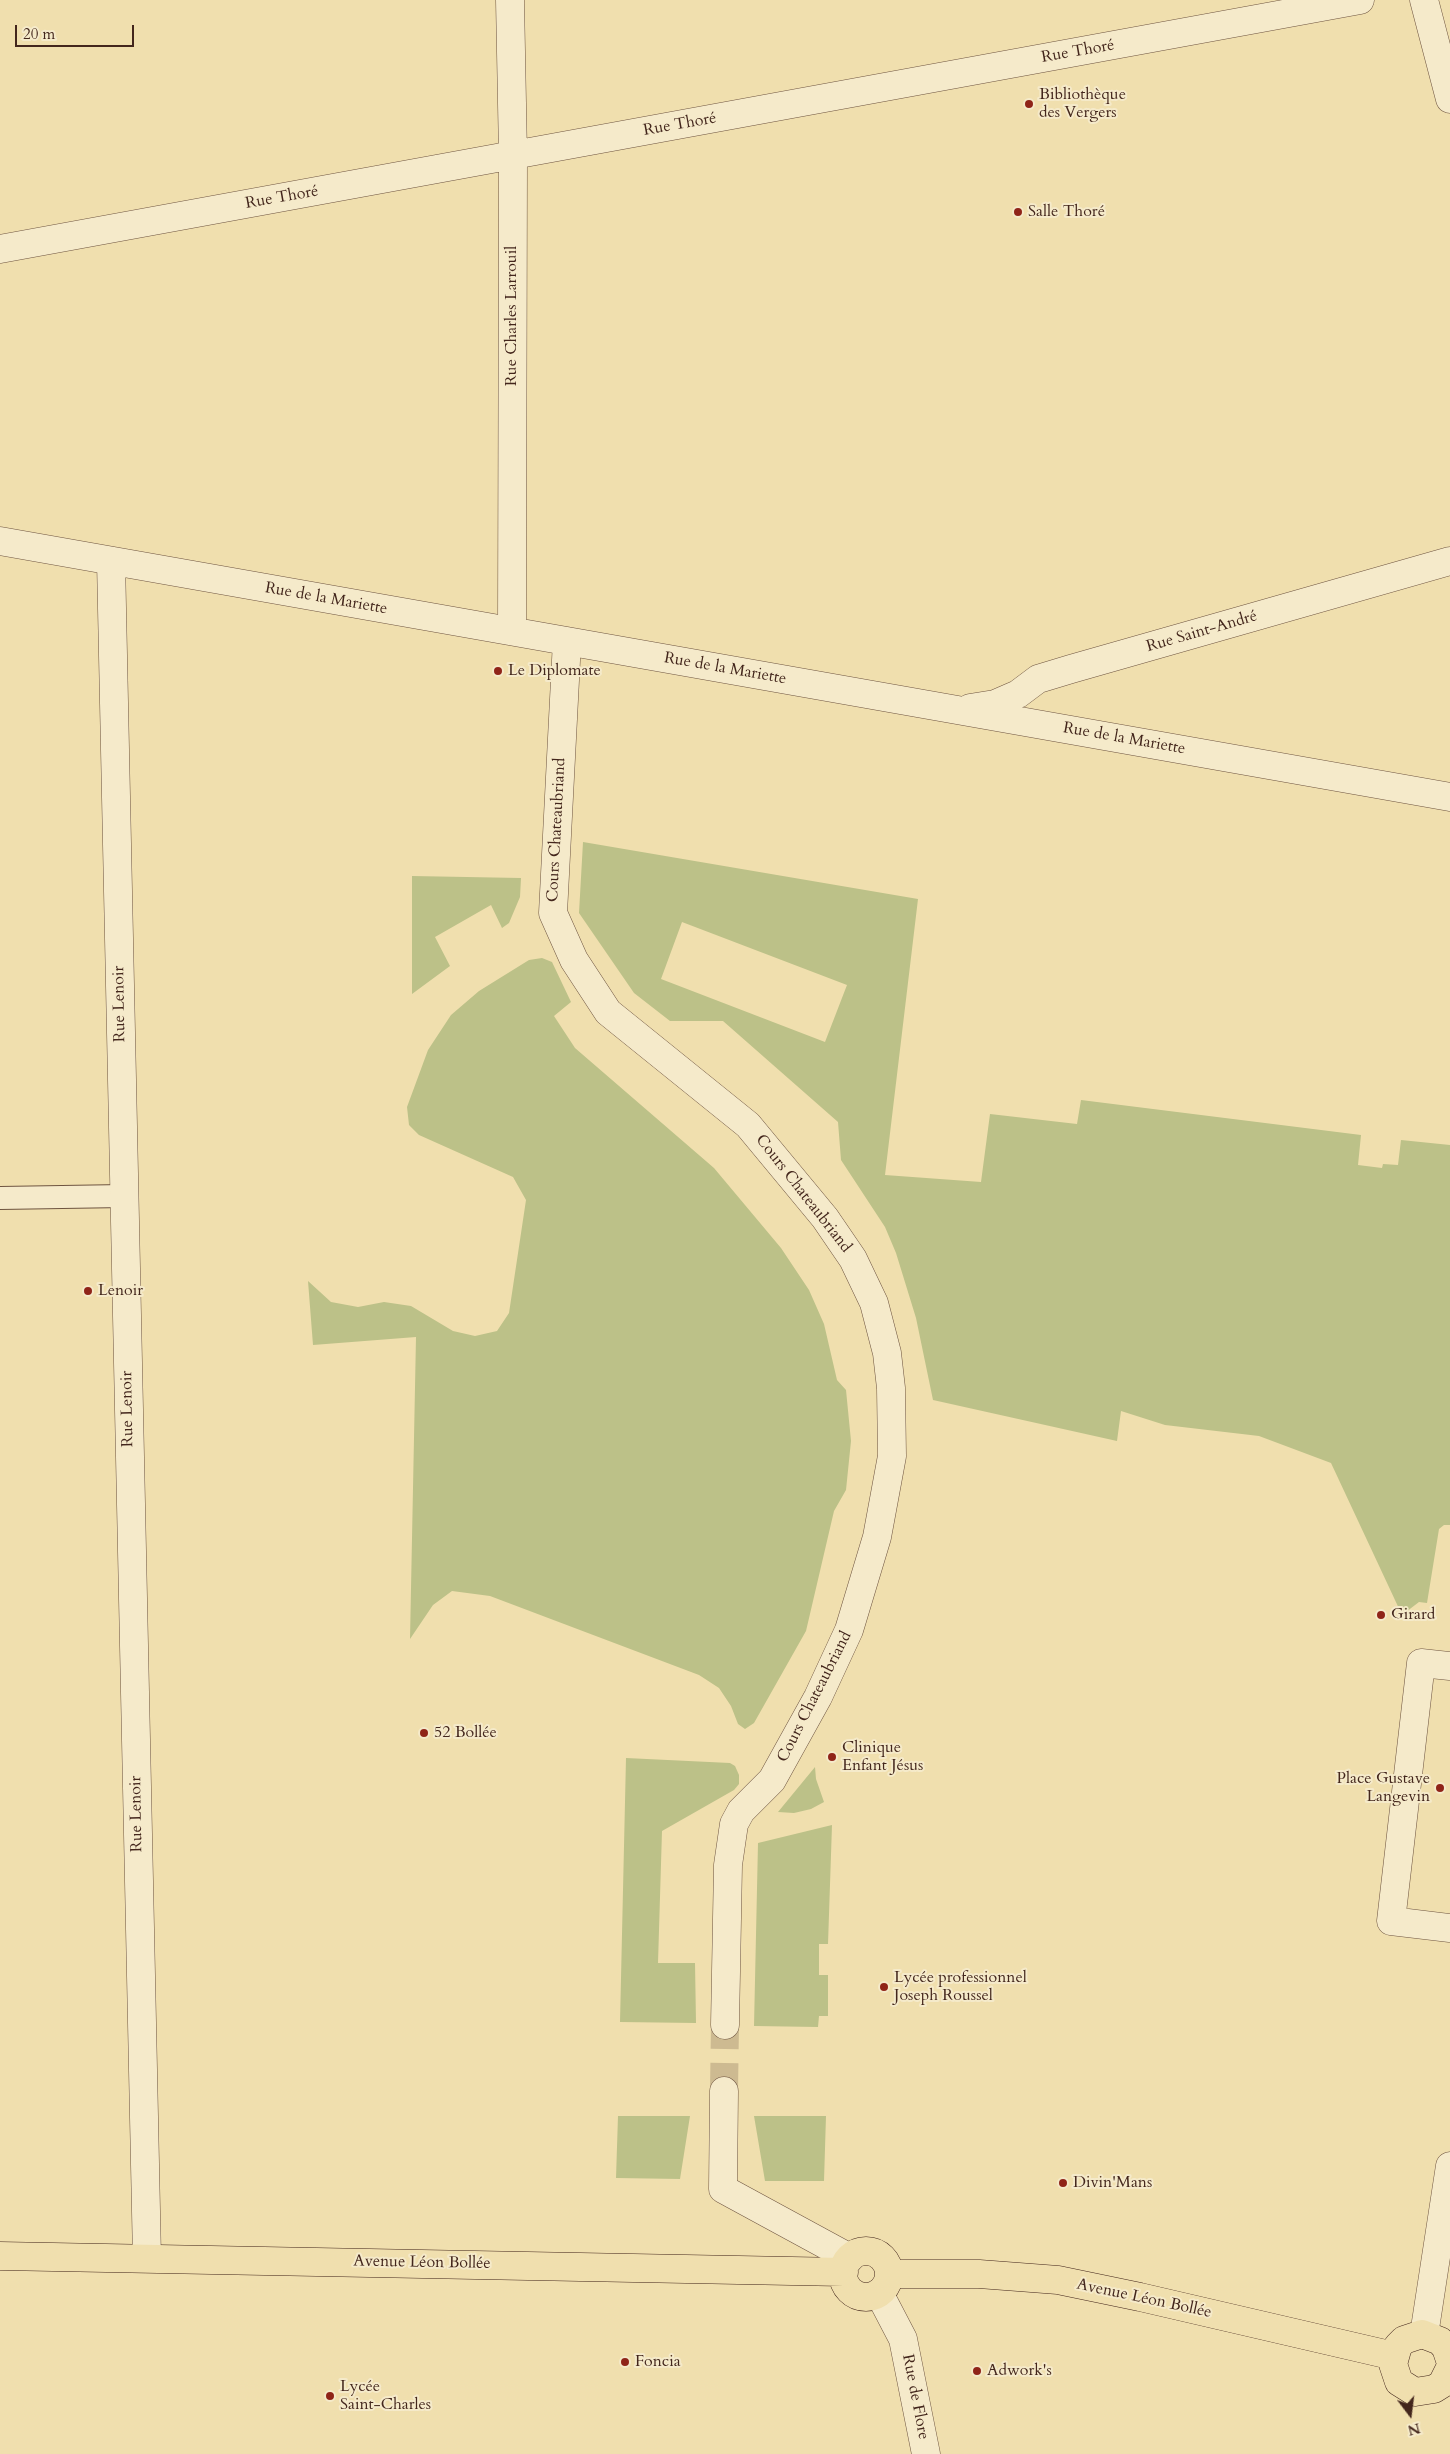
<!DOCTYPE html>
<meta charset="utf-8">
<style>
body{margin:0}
#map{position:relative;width:1450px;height:2454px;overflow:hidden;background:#f0dfae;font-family:Cardo,serif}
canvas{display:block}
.north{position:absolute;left:1385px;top:2389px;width:50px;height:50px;-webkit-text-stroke:4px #f5eaca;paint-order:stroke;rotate:165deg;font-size:14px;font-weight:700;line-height:20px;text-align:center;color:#43261c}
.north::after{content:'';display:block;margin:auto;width:18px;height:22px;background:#43261c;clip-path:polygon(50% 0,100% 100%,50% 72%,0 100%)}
.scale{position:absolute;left:15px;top:25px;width:119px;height:22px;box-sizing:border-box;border:2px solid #43261c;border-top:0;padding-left:6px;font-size:15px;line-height:18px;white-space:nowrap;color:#43261c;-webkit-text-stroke:4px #f5eaca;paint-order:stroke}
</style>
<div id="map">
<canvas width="1450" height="2454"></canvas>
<div class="north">N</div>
<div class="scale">20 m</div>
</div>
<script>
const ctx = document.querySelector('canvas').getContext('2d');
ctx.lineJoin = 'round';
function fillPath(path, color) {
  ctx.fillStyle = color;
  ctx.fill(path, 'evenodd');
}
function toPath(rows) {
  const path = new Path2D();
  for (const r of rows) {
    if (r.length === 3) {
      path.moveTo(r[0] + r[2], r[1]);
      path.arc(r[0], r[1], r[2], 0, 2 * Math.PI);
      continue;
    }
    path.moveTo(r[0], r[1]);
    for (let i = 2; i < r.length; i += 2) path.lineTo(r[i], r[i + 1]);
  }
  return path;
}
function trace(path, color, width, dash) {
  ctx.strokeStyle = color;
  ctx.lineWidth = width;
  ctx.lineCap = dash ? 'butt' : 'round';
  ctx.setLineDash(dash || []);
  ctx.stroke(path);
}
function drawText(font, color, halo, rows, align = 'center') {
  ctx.font = font + ' Cardo,serif';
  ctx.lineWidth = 4;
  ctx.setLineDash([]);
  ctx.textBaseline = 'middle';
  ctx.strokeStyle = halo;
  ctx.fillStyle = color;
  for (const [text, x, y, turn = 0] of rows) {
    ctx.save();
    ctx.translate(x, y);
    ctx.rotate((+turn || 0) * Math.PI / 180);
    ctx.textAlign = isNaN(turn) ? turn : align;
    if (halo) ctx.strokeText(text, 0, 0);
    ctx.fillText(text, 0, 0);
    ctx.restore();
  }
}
const green = toPath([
 [583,842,918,899,885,1175,981,1182,990,1114,1077,1124,1081,1100,1361,1135,1358,1165,1382,1168,1383,1164,1398,1165,1401,1140,1450,1145,1450,1525,1444,1525,1439,1529,1427,1603,1419,1602,1402,1615,1331,1463,1259,1436,1165,1425,1121,1411,1117,1441,933,1400,916,1318,896,1253,885,1227,841,1160,838,1122,723,1021,670,1021,634,993,579,913],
 [682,922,847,985,825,1042,661,979],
 [412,876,521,878,520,897,509,923,502,928,491,905,435,937,450,966,412,994],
 [542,958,552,962,571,1002,554,1016,575,1048,714,1168,781,1248,809,1290,824,1324,837,1380,846,1390,851,1441,846,1490,834,1511,806,1631,754,1723,745,1729,738,1724,731,1706,719,1688,699,1675,490,1596,452,1591,433,1605,410,1639,416,1337,313,1345,308,1281,331,1302,358,1307,384,1302,411,1306,453,1331,475,1336,497,1331,509,1313,526,1200,513,1177,419,1135,409,1125,407,1107,428,1050,451,1015,479,991,529,960],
 [626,1758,730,1763,735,1766,739,1775,739,1784,734,1790,662,1831,658,1963,695,1963,696,2023,620,2022],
 [815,1767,816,1779,824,1802,811,1809,794,1813,778,1812],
 [832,1825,828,1944,819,1944,819,1975,828,1975,828,2016,819,2016,818,2027,754,2026,758,1843],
 [618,2116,690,2116,680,2179,616,2178],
 [754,2116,826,2116,824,2181,765,2181]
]);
const minorTunnel = toPath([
 [724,2091,725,2025]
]);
const service = toPath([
 [0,1198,124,1196]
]);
const minor = toPath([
 [510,0,513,155,512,631],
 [1424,0,1450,99],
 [0,249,1360,0],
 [0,541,1450,797],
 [111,561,147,2258],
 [567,641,553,913,574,960,608,1012,748,1125,825,1218,853,1259,874,1303,887,1353,891,1388,892,1456,877,1537,849,1630,818,1697,772,1780,741,1811,734,1824,728,1865,725,2025],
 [970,708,995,704,1018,694,1038,679,1071,669,1450,561],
 [1450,1666,1421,1663,1391,1921,1450,1928],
 [724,2091,723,2189,850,2258],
 [879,2293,903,2339,926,2454],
 [1424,2335,1450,2166]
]);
const primary = toPath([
 [866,2274,23],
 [0,2256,844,2272],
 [889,2274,979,2274,1058,2280,1140,2297,1394,2356],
 [1450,2360,1446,2348,1440,2341,1422,2334,1404,2340,1398,2346,1393,2364,1399,2382,1415,2392,1434,2389,1442,2384,1450,2368]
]);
const markers = [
 [1029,104,5,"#8f2418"],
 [1018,212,5,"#8f2418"],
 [498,671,5,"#8f2418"],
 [88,1291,5,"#8f2418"],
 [1381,1615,5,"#8f2418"],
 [424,1733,5,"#8f2418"],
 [832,1757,5,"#8f2418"],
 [1440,1788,5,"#8f2418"],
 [884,1987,5,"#8f2418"],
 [1063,2183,5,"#8f2418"],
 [625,2362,5,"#8f2418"],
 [977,2371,5,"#8f2418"],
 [330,2396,5,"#8f2418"]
];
const streetNames = [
 ["Rue Thoré",1078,52,-10],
 ["Rue Thoré",680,125,-10],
 ["Rue Thoré",282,198,-10],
 ["Rue Charles Larrouil",512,316,-90],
 ["Rue de la Mariette",326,599,10],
 ["Rue Saint-André",1202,632,-16],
 ["Rue de la Mariette",725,669,10],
 ["Rue de la Mariette",1124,739,10],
 ["Cours Chateaubriand",557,830,-87],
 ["Rue Lenoir",120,1004,-91],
 ["Cours Chateaubriand",803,1194,52],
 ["Rue Lenoir",128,1409,-91],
 ["Cours Chateaubriand",815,1697,-63],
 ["Rue Lenoir",137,1814,-91],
 ["Avenue Léon Bollée",422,2263,1],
 ["Avenue Léon Bollée",1144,2299,12],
 ["Rue de Flore",915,2397,79]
];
const poiNames = [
 ["Bibliothèque",1039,95],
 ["des Vergers",1039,113],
 ["Salle Thoré",1028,212],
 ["Le Diplomate",508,671],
 ["Lenoir",98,1291],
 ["Girard",1391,1615],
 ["52 Bollée",434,1733],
 ["Clinique",842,1748],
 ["Enfant Jésus",842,1766],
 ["Place Gustave",1430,1779,"right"],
 ["Langevin",1430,1797,"right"],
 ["Lycée professionnel",894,1978],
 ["Joseph Roussel",894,1996],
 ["Divin'Mans",1073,2183],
 ["Foncia",635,2362],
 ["Adwork's",987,2371],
 ["Lycée",340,2387],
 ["Saint-Charles",340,2405]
];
fillPath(green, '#bcc188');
trace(minorTunnel, '#cdba91', 28, [28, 14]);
trace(service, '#6e5440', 24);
trace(minor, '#6e5440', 29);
trace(primary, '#43261c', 29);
trace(service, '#f5eaca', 22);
trace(minor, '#f5eaca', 28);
trace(primary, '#f0dfae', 28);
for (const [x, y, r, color] of markers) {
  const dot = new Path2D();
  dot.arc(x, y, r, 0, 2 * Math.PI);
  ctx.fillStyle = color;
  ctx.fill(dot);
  trace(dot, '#f5eaca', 2);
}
drawText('16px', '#43261c', '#f5eaca', streetNames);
drawText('16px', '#43261c', '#f5eaca', poiNames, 'left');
</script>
